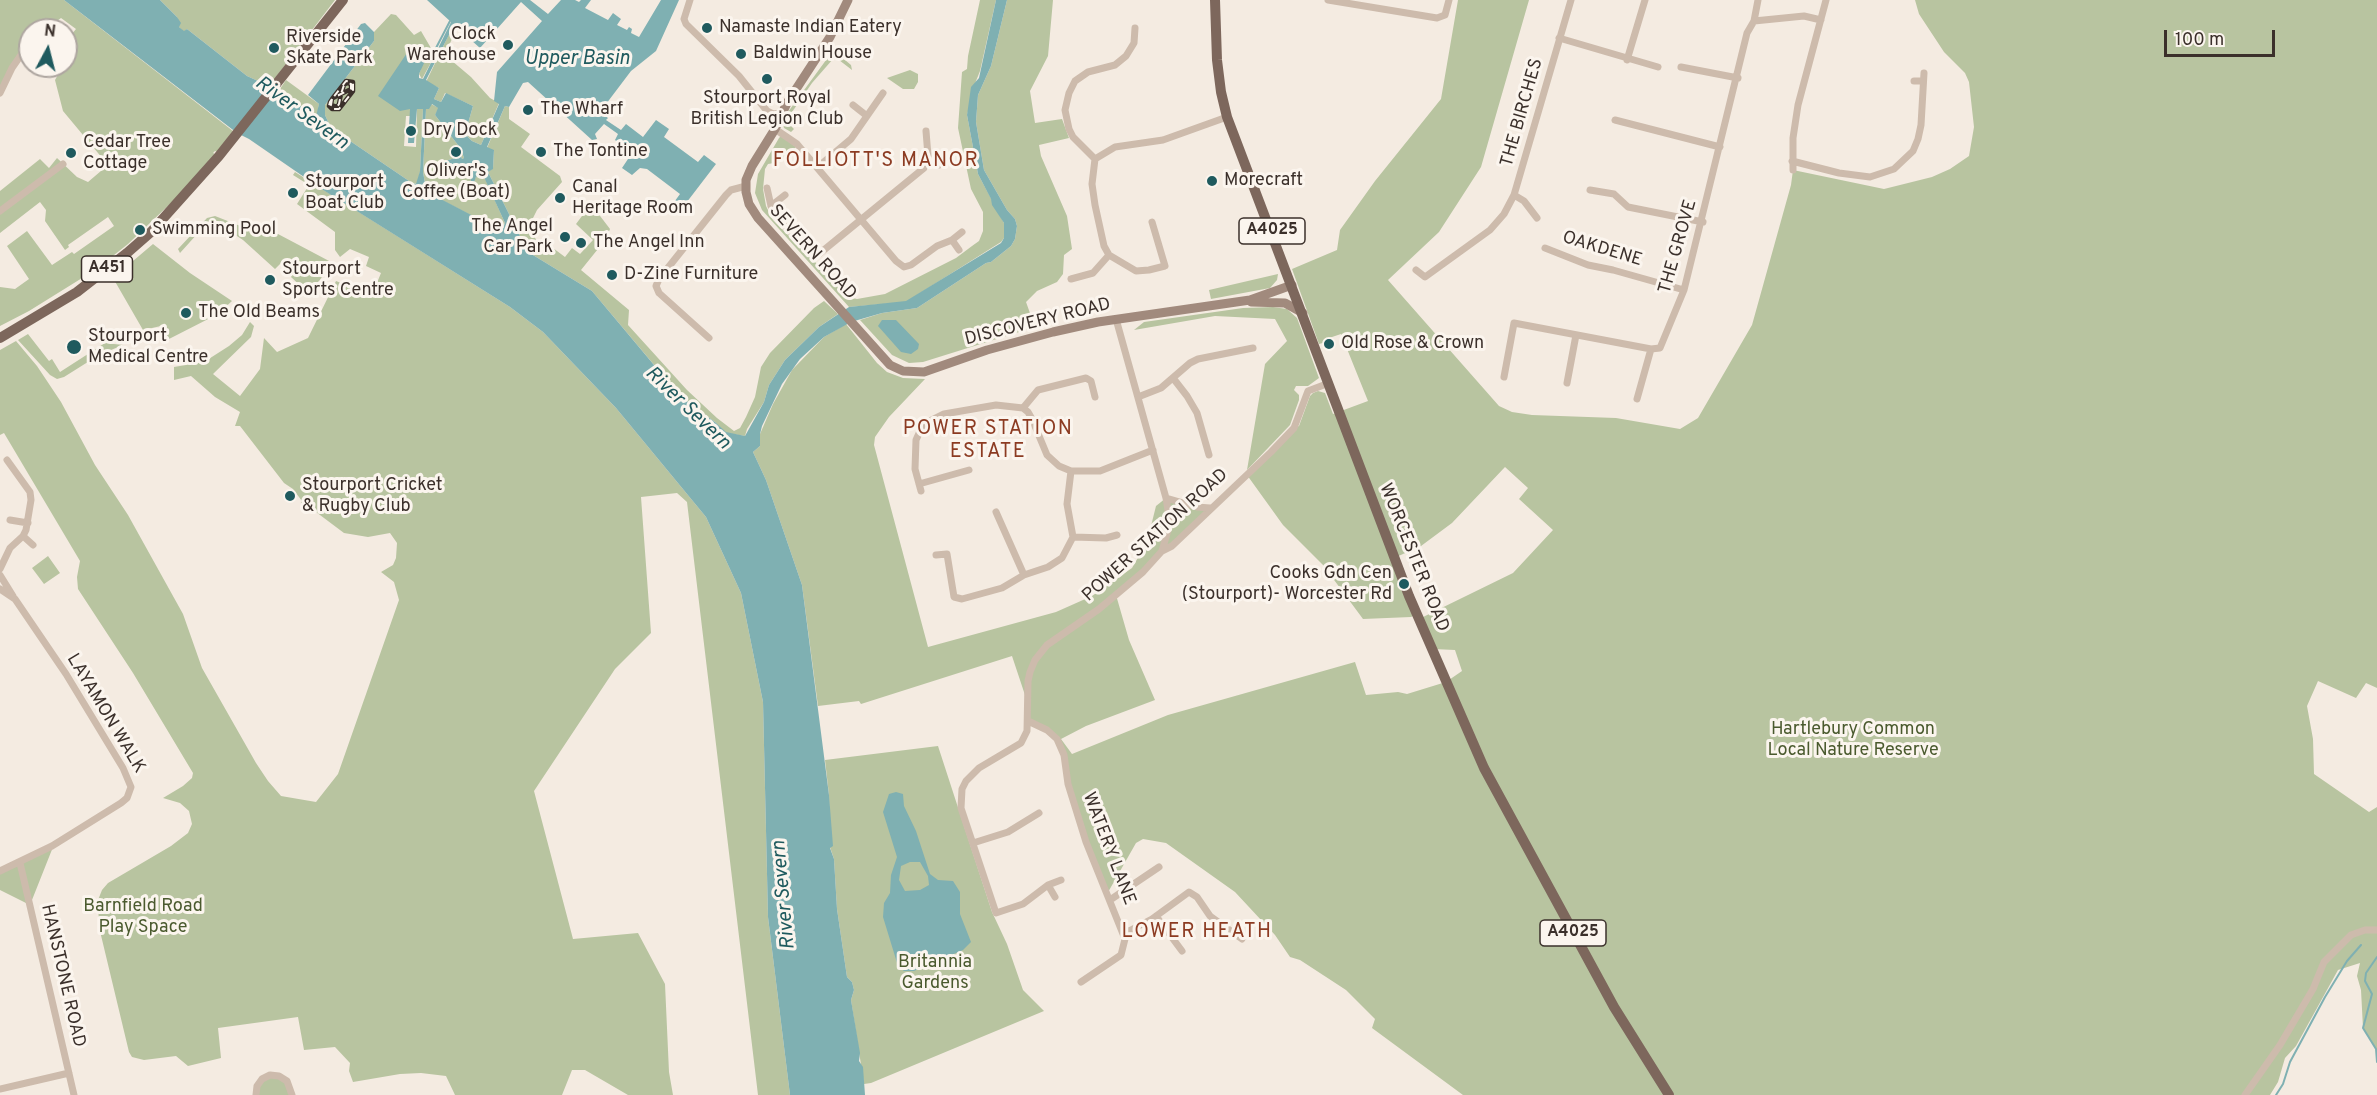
<!DOCTYPE html>
<style>
body{margin:0}
#map{position:relative;width:2377px;height:1095px;overflow:hidden;background:#f4ebe1;font-family:Overpass,sans-serif}
canvas{display:block}
.north{position:absolute;left:18px;top:18px;width:60px;height:60px;box-sizing:border-box;background:#fbf5ee;border:2px solid #aea6a0;border-radius:50%;rotate:7deg;font-size:16px;font-weight:700;line-height:24px;text-align:center;color:#3b302b}
.north::after{content:'';display:block;margin:auto;width:21px;height:27px;background:#1f5a5e;clip-path:polygon(50% 0,100% 100%,50% 72%,0 100%)}
.scale{position:absolute;left:2164px;top:30px;width:111px;height:27px;box-sizing:border-box;border:3px solid #3b302b;border-top:0;padding-left:8px;font-size:18px;line-height:21px;white-space:nowrap;color:#3b302b;-webkit-text-stroke:4px #fbf5ee;paint-order:stroke}
</style>
<div id="map">
<canvas width="2377" height="1095"></canvas>
<div class="north">N</div>
<div class="scale">100 m</div>
</div>
<script>
const ctx = document.querySelector('canvas').getContext('2d');
ctx.lineJoin = 'round';
function fillPath(path, color) {
  ctx.fillStyle = color;
  ctx.fill(path, 'evenodd');
}
function toPath(rows) {
  const path = new Path2D();
  for (const r of rows) {
    path.moveTo(r[0], r[1]);
    for (let i = 2; i < r.length; i += 2) path.lineTo(r[i], r[i + 1]);
  }
  return path;
}
function trace(path, color, width, dash) {
  ctx.strokeStyle = color;
  ctx.lineWidth = width;
  ctx.lineCap = dash ? 'butt' : 'round';
  ctx.setLineDash(dash || []);
  ctx.stroke(path);
}
function drawText(font, color, halo, rows, align = 'center') {
  ctx.font = font + ' Overpass,sans-serif';
  ctx.lineWidth = 6;
  ctx.setLineDash([]);
  ctx.textBaseline = 'middle';
  ctx.strokeStyle = halo;
  ctx.fillStyle = color;
  for (const [text, x, y, turn = 0] of rows) {
    ctx.save();
    ctx.translate(x, y);
    ctx.rotate((+turn || 0) * Math.PI / 180);
    ctx.textAlign = isNaN(turn) ? turn : align;
    if (halo) ctx.strokeText(text, 0, 0);
    ctx.fillText(text, 0, 0);
    ctx.restore();
  }
}
const green = toPath([
 [0,0,64,0,233,131,217,152,215,151,213,153,215,154,174,200,128,244,95,270,29,311,0,326,0,287,15,289,29,279,7,246,27,231,52,265,72,252,74,254,114,226,108,217,68,245,69,247,65,250,45,221,46,210,40,202,0,233,0,191,40,159,49,168,57,158,77,177,88,182,108,165,63,111,55,80,63,66,66,66,66,60,72,48,66,43,66,41,76,29,61,18,45,30,30,30,30,42,0,93],
 [160,0,335,0,269,86,247,76,187,29,184,32,179,27,177,17],
 [980,0,996,0,980,71,976,81,967,115,978,174,1004,223,1004,238,1001,242,906,302,849,307,762,210,755,193,758,174,779,138,781,136,796,147,780,162,768,164,765,169,763,189,766,206,773,220,843,290,844,296,857,299,885,294,956,258,972,246,979,241,983,231,983,212,971,189,958,128,962,72,967,69,968,56],
 [1007,0,1053,0,1048,56,1030,91,1035,123,1062,119,1069,138,1039,145,1041,156,1067,216,1072,249,1064,255,1063,274,1057,282,1037,291,1026,302,1035,327,923,362,909,363,892,355,860,320,882,313,917,308,986,263,991,262,1011,246,1015,239,1017,226,1015,219,1007,210,984,170,976,122,978,95,991,66],
 [1458,0,1529,0,1481,167,1439,232,1388,280,1499,406,1512,412,1532,415,1616,418,1680,429,1698,418,1752,325,1791,185,1793,170,1884,189,1932,177,1950,169,1969,156,1974,127,1969,82,1965,73,1944,52,1919,14,1915,0,2377,0,2377,688,2366,683,2356,698,2318,681,2307,706,2313,739,2314,774,2369,812,2377,807,2377,1062,2376,1049,2363,1028,2361,990,2357,976,2360,963,2338,970,2296,1046,2285,1058,2278,1082,2270,1095,1463,1095,1372,1028,1375,1019,1346,990,1300,960,1290,957,1275,935,1235,892,1166,843,1143,839,1136,843,1107,894,1089,849,1057,739,1028,721,1028,704,1012,656,861,704,859,701,818,706,802,585,766,480,753,452,760,446,760,434,773,404,792,370,824,337,846,324,877,363,887,372,903,378,925,379,889,417,875,437,874,445,928,647,1056,612,1092,596,1132,568,1147,542,1156,506,1166,498,1210,508,1116,595,1129,640,1155,700,1086,726,1061,739,1072,754,1168,715,1355,662,1366,695,1398,692,1407,694,1446,682,1462,671,1455,650,1433,649,1419,619,1513,573,1553,530,1519,499,1528,488,1505,467,1452,523,1421,546,1394,558,1417,614,1411,617,1363,619,1323,565,1283,525,1247,475,1294,428,1299,426,1310,396,1313,393,1318,391,1325,393,1333,414,1368,401,1341,334,1329,338,1330,341,1319,344,1292,269,1337,250,1340,230,1375,181,1441,99],
 [391,14,396,15,414,35,421,31,435,55,422,79,419,74,421,69,419,52,406,109,411,109,410,116,406,116,404,146,416,147,417,109,423,109,420,172,417,184,412,183,331,128,325,115,325,105,374,41,374,32],
 [454,24,457,27,445,55,471,77,490,98,499,103,481,145,472,141,465,134,473,106,445,93,441,102,434,99,439,88,426,82],
 [829,56,835,56,845,60,851,65,852,70,839,60,833,59,812,83,790,115,794,118,791,126,794,129,791,132,784,128,783,124,788,112],
 [910,70,918,74,918,82,914,89,903,89,887,78],
 [286,80,319,104,317,116,312,115,278,92],
 [431,104,439,108,435,115,461,149,464,158,462,159,461,156,433,165,435,174,466,164,471,181,464,198,476,177,483,174,505,223,501,231,432,195,426,189,423,172,426,109],
 [505,106,509,107,509,119,530,134,521,147,560,176,562,182,537,210,532,220,532,230,536,240,542,246,553,248,565,257,572,248,580,254,593,240,576,224,591,204,610,229,606,239,581,270,629,310,628,325,687,390,717,418,734,431,740,428,746,417,755,397,761,367,770,353,814,308,824,301,838,314,819,327,785,360,769,385,764,402,747,429,745,436,726,433,715,422,681,397,592,291,528,252,488,172,493,168,494,151,487,148],
 [295,172,510,307,543,332,616,408,706,517,741,593,763,702,768,917,790,1095,758,1095,687,502,677,493,641,497,651,633,615,669,534,791,573,939,638,933,665,984,669,1072,673,1095,628,1095,585,1070,572,1070,562,1095,455,1095,446,1076,421,1073,400,1074,353,1082,349,1071,350,1063,335,1047,304,1050,298,1017,218,1028,221,1058,188,1066,176,1056,144,1060,132,1057,129,1052,99,927,98,900,102,890,108,883,171,846,188,833,192,824,189,811,180,803,163,798,183,786,192,778,193,773,133,673,78,589,77,577,80,561,4,433,0,435,0,350,16,341,37,366,61,402,95,465,128,515,183,614,202,668,256,763,268,781,281,796,316,802,338,774,399,600,394,582,381,572,393,565,396,558,397,543,390,533,368,537,344,533,308,506,301,503,302,501,293,489,284,483,240,426,235,426,240,412,215,397,191,376,174,380,174,367,204,362,229,346,242,335,250,322,254,326,251,337,213,374,240,396,260,369,264,338,277,352,308,338,336,281,372,295,381,273,366,266,369,257,350,249,340,257,335,250,335,232,297,204,309,185,293,175],
 [215,216,253,231,278,234,331,262,320,280,307,292,291,277,293,274,281,263,275,269,243,240,214,221,211,224,208,222,180,253,178,249,207,218],
 [153,244,190,273,232,301,218,314,169,339,161,326,143,330,113,278],
 [1278,274,1277,280,1270,288,1211,299,1209,290],
 [1273,307,1287,309,1297,318,1319,378,1308,386,1296,386,1294,390,1299,395,1299,400,1290,425,1247,470,1265,364,1287,341,1275,319,1215,316,1134,330,1144,322,1243,308],
 [28,334,49,361,52,359,60,372,105,343,123,345,99,355,64,377,57,379,50,375,18,340],
 [48,556,60,573,44,584,32,568],
 [938,746,992,912,1007,944,1023,990,1044,1011,871,1083,864,1084,851,1000,854,990,852,982,847,977,837,909,834,859,830,847,829,795,825,760],
 [53,847,30,905,0,890,0,873],
 [270,1075,287,1081,292,1095,256,1095,257,1086]
]);
const water = toPath([
 [64,0,160,0,177,17,181,23,179,27,184,31,187,29,247,76,269,86,316,116,319,104,308,95,361,24,365,23,374,32,374,41,325,105,325,115,331,128,412,183,416,184,420,171,423,109,417,109,414,143,408,143,410,109,400,111,378,96,413,44,419,52,426,48,427,50,421,55,425,61,419,74,419,78,423,79,451,22,427,0,530,0,548,14,561,0,575,0,579,2,581,0,591,0,585,8,608,20,613,13,621,19,617,25,627,30,629,27,632,29,631,33,639,37,661,0,679,0,656,51,631,71,600,112,608,118,606,120,621,130,626,124,643,137,656,120,669,129,664,137,698,162,704,155,716,164,680,211,672,205,680,194,647,169,640,168,632,175,622,168,632,153,615,140,618,134,604,124,595,134,597,139,592,140,528,82,523,83,509,107,505,106,487,147,494,150,493,169,488,172,528,252,592,291,680,396,715,422,726,432,745,436,764,402,769,385,785,360,819,327,849,307,906,301,1001,243,1004,238,1004,223,992,205,991,199,978,174,967,115,971,87,979,78,996,0,1007,0,991,66,978,95,976,122,984,170,1007,210,1015,219,1017,226,1015,239,1011,246,991,262,986,263,917,308,882,313,851,322,824,337,800,359,782,384,762,426,760,434,760,446,753,452,766,480,802,585,829,795,833,846,830,848,834,859,837,909,847,977,852,982,854,990,851,1000,860,1053,859,1061,863,1067,865,1095,790,1095,768,917,763,702,741,593,706,517,616,408,543,332,510,307,320,188,249,139,237,133],
 [521,2,542,21,497,72,494,101,499,104,481,145,472,141,465,134,473,106,446,93,441,102,434,99,439,88,426,80,454,25,480,48],
 [432,104,438,108,435,115,461,149,464,158,462,159,461,156,433,165,435,174,466,165,471,181,464,198,467,200,476,177,483,175,505,223,502,231,433,195,426,189,423,172,426,109,429,109],
 [882,320,896,320,919,344,918,349,911,354,901,352,878,326],
 [896,792,903,794,904,806,916,831,930,874,938,880,953,881,960,892,960,914,971,942,963,950,914,971,904,971,898,966,883,917,884,903,890,893,891,875,897,857,883,812,889,794],
 [910,862,920,862,928,876,929,885,920,890,905,891,899,880,901,866]
]);
const stream = toPath([
 [436,48,450,21],
 [2377,957,2366,973,2365,981,2372,994,2363,1028,2376,1049,2377,1062],
 [2276,1095,2283,1084,2290,1062,2325,997,2347,961,2361,945]
]);
const street = toPath([
 [690,0,684,19,686,24,739,76,767,111,773,114,782,113],
 [1328,0,1437,18,1445,15,1449,0],
 [1754,21,1758,0],
 [1559,38,1658,67],
 [1627,60,1645,0],
 [1681,67,1738,78],
 [1914,81,1923,81],
 [0,93,12,68,30,42],
 [853,105,867,116],
 [1615,120,1720,147],
 [775,129,797,144,896,261,904,267,911,265,937,246,952,240,962,232],
 [1095,159,1073,137,1069,129,1065,110,1069,93,1075,81,1088,72,1115,65,1126,56,1134,43,1135,28],
 [1792,161,1839,173,1870,177,1894,169,1913,151,1918,139,1921,125,1924,73],
 [927,163,939,165],
 [818,167,851,139,883,93],
 [1793,170,1793,138,1798,105,1826,0],
 [767,188,771,206,777,217,799,241,811,252,819,254,924,168,928,156,926,131],
 [1590,190,1614,194,1628,207,1703,222],
 [1514,195,1571,0],
 [771,206,785,195],
 [0,211,63,164],
 [1152,222,1165,266,1149,270,1136,271,1109,255,1104,246,1095,205,1092,184,1095,159,1115,147,1163,140,1227,117],
 [952,240,959,250],
 [1545,248,1588,265,1613,270,1684,290],
 [1416,270,1425,277,1490,230,1504,214,1514,195,1524,201,1537,218],
 [1071,279,1093,273,1109,255],
 [1116,319,1166,498,1170,523,1162,551],
 [709,338,659,293,656,286,659,279,726,195,731,190,746,186],
 [1504,377,1514,323,1651,349,1660,348,1684,290,1747,33,1754,21,1804,16,1821,20],
 [1173,378,1187,396,1197,413,1209,455],
 [1567,383,1576,335],
 [1138,397,1161,388,1190,363,1198,359,1253,348],
 [1637,399,1651,349],
 [1023,408,1038,390,1086,378,1091,381,1095,397],
 [919,484,969,470],
 [921,491,915,469,916,440,921,429,930,421,944,414,996,405,1023,408,1028,412,1032,419,1047,455,1059,466,1071,471,1100,471,1153,450],
 [1166,498,1197,507,1210,508],
 [996,512,1024,575],
 [10,520,28,523],
 [23,536,33,545],
 [1073,537,1106,538,1117,535],
 [936,555,947,554,954,597,962,599,1002,588,1024,575,1048,567,1062,558,1073,537,1067,504,1071,471],
 [0,569,10,548,23,536,26,530,31,500,30,492,7,460],
 [0,575,13,596],
 [0,589,15,599,66,674,123,768,131,787,127,798,121,803,52,846,0,871],
 [1028,721,1047,730,1057,739,1064,755,1068,784,1086,842,1125,939,1121,955,1081,982],
 [973,843,1008,832,1039,813],
 [20,863,74,1095],
 [1061,880,1048,885,1023,904,996,913,961,808,962,789,966,781,979,768,1021,743,1027,731,1028,681,1030,672,1035,660,1047,645,1099,609,1143,572,1162,551,1172,546,1271,452,1294,428,1308,391,1329,383],
 [1048,885,1055,897],
 [1110,900,1159,867],
 [1156,916,1182,951],
 [1123,930,1129,931,1152,919,1189,892,1197,897,1210,916,1242,939],
 [0,1089,69,1073],
 [256,1095,257,1086,262,1079,270,1075,279,1076,287,1081,292,1095],
 [2245,1095,2280,1045,2313,989,2324,962,2351,935,2365,930,2377,930]
]);
const secondary = toPath([
 [848,0,830,37,787,103,775,129,752,166,746,180,746,192,749,204,758,218,890,365,903,371,924,372,987,350,1053,332,1098,322,1250,300,1292,285],
 [1251,302,1285,303,1303,313]
]);
const primary = toPath([
 [1215,0,1217,60,1221,92,1227,117,1409,596,1484,768,1614,1007,1669,1095],
 [0,338,77,292,127,253,151,232,219,156,343,0]
]);
const rail = toPath([
 [332,99,331,105,337,107,339,104,341,94,344,85,347,83,351,84,351,89,333,98,332,99,330,102,329,106,332,109,339,109,353,91,353,82,346,81,332,99]
]);
const markers = [
 [707,28,6,"#1f5a5e"],
 [508,45,6,"#1f5a5e"],
 [274,48,6,"#1f5a5e"],
 [741,54,6,"#1f5a5e"],
 [767,79,6,"#1f5a5e"],
 [528,110,6,"#1f5a5e"],
 [411,131,6,"#1f5a5e"],
 [456,152,6,"#1f5a5e"],
 [541,152,6,"#1f5a5e"],
 [71,153,6,"#1f5a5e"],
 [1212,181,6,"#1f5a5e"],
 [293,193,6,"#1f5a5e"],
 [560,198,6,"#1f5a5e"],
 [140,230,6,"#1f5a5e"],
 [565,237,6,"#1f5a5e"],
 [581,243,6,"#1f5a5e"],
 [612,275,6,"#1f5a5e"],
 [270,280,6,"#1f5a5e"],
 [186,313,6,"#1f5a5e"],
 [1329,344,6,"#1f5a5e"],
 [74,347,8,"#1f5a5e"],
 [290,496,6,"#1f5a5e"],
 [1404,584,6,"#1f5a5e"]
];
const shields = [
 [1272,231,66],
 [107,269,51],
 [1573,933,66]
];
const shieldNames = [
 ["A4025",1272,231],
 ["A451",107,269],
 ["A4025",1573,933]
];
const poiNames = [
 ["Namaste Indian Eatery",719,28],
 ["Clock",496,35,"right"],
 ["Warehouse",496,56,"right"],
 ["Riverside",286,38],
 ["Skate Park",286,59],
 ["Baldwin House",753,54],
 ["Stourport Royal",767,99,"center"],
 ["British Legion Club",767,120,"center"],
 ["The Wharf",540,110],
 ["Dry Dock",423,131],
 ["Cedar Tree",83,143],
 ["Cottage",83,164],
 ["The Tontine",553,152],
 ["Oliver's",456,172,"center"],
 ["Coffee (Boat)",456,193,"center"],
 ["Morecraft",1224,181],
 ["Stourport",305,183],
 ["Boat Club",305,204],
 ["Canal",572,188],
 ["Heritage Room",572,209],
 ["The Angel",553,227,"right"],
 ["Car Park",553,248,"right"],
 ["Swimming Pool",152,230],
 ["The Angel Inn",593,243],
 ["Stourport",282,270],
 ["Sports Centre",282,291],
 ["D-Zine Furniture",624,275],
 ["The Old Beams",198,313],
 ["Stourport",88,337],
 ["Medical Centre",88,358],
 ["Old Rose & Crown",1341,344],
 ["Stourport Cricket",302,486],
 ["& Rugby Club",302,507],
 ["Cooks Gdn Cen",1392,574,"right"],
 ["(Stourport)- Worcester Rd",1392,595,"right"]
];
const streetNames = [
 ["THE BIRCHES",1523,113,-74],
 ["THE GROVE",1679,247,-74],
 ["OAKDENE",1602,250,17],
 ["SEVERN ROAD",812,253,48],
 ["DISCOVERY ROAD",1038,323,-14],
 ["POWER STATION ROAD",1156,536,-42],
 ["WORCESTER ROAD",1413,558,68],
 ["LAYAMON WALK",105,714,59],
 ["WATERY LANE",1108,849,69],
 ["HANSTONE ROAD",62,976,77]
];
const parkNames = [
 ["Hartlebury Common",1853,730],
 ["Local Nature Reserve",1853,751],
 ["Barnfield Road",143,907],
 ["Play Space",143,928],
 ["Britannia",935,963],
 ["Gardens",935,984]
];
const waterNames = [
 ["Upper Basin",577,60],
 ["River Severn",301,114,36],
 ["River Severn",687,409,44],
 ["River Severn",785,895,-95]
];
const neighbourhoodNames = [
 ["FOLLIOTT'S MANOR",876,162],
 ["POWER STATION",988,430],
 ["ESTATE",988,453],
 ["LOWER HEATH",1197,933]
];
fillPath(green, '#b8c4a0');
fillPath(water, '#7fb0b2');
trace(stream, '#7fb0b2', 2);
trace(street, '#cdbbac', 7);
trace(secondary, '#a18a7d', 9);
trace(primary, '#7d675c', 10);
trace(rail, '#3b302b', 4.5);
trace(rail, '#fbf5ee', 2, [7]);
for (const [x, y, r, color] of markers) {
  const dot = new Path2D();
  dot.arc(x, y, r, 0, 2 * Math.PI);
  ctx.fillStyle = color;
  ctx.fill(dot);
  trace(dot, '#fbf5ee', 2);
}
for (const [x, y, w] of shields) {
  const box = new Path2D();
  box.roundRect(x - w / 2, y - 13, w, 26, 4.5);
  ctx.fillStyle = '#fbf5ee';
  ctx.fill(box);
  trace(box, '#3b302b', 1.5);
}
drawText('bold 16px', '#3b302b', null, shieldNames);
drawText('18px', '#3b302b', '#fbf5ee', poiNames, 'left');
drawText('18px', '#3b302b', '#fbf5ee', streetNames);
drawText('18px', '#4a5a2e', '#fbf5ee', parkNames);
drawText('italic 20px', '#1f5a5e', '#fbf5ee', waterNames);
ctx.letterSpacing = '1.5px';
drawText('20px', '#8c3b22', '#fbf5ee', neighbourhoodNames);
ctx.letterSpacing = '0px';
</script>
